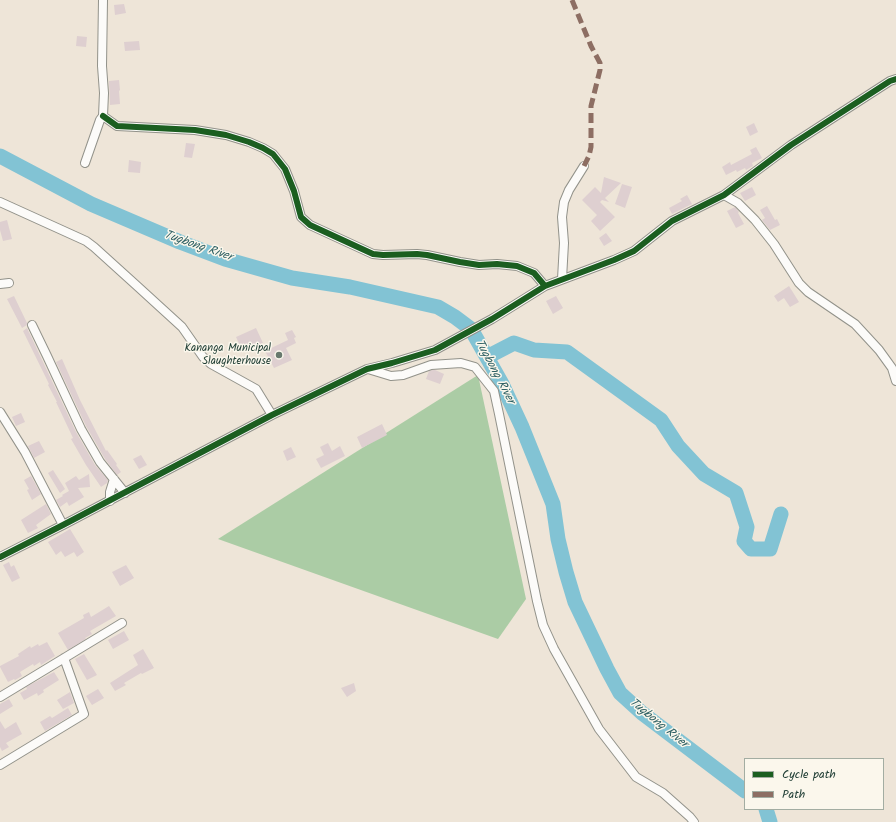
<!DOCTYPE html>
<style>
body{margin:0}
#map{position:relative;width:896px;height:822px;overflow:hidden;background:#eee5d8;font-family:Kalam,sans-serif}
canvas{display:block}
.legend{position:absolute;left:744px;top:758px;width:140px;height:52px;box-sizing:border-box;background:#fbf7ec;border:1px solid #a3ada2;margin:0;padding:5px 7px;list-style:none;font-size:12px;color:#1f3d34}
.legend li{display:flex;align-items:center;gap:8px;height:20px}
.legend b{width:20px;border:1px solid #a3ada2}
</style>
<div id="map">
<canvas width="896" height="822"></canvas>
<ul class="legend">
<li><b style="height:5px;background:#1b5e20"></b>Cycle path</li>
<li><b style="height:5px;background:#8d6e63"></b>Path</li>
</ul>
</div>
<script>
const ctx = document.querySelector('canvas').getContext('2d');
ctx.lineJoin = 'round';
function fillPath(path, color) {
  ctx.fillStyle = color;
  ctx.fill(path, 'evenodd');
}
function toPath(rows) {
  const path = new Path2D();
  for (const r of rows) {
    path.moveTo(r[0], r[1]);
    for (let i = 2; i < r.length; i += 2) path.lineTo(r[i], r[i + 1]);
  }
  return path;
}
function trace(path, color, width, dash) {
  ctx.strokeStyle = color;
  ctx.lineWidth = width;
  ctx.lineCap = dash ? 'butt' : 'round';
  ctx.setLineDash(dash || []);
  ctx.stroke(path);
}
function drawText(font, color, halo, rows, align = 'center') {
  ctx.font = font + ' Kalam,sans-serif';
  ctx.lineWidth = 3;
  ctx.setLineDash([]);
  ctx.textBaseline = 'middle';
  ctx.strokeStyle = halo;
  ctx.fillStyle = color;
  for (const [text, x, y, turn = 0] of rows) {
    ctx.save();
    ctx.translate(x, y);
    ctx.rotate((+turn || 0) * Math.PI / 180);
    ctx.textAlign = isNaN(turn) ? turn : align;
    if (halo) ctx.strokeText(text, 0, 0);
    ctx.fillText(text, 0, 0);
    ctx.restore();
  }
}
const forest = toPath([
 [478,375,526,599,498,639,218,539]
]);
const river = toPath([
 [0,156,91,204,180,242,225,259,292,278,350,287,438,307,455,317,471,329,502,384,522,427,553,504,558,539,566,572,575,602,607,669,620,693,642,713,745,791],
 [487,357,514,343,534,350,567,352,661,420,678,446,704,474,736,493,747,527,744,541,751,549,770,549,781,514],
 [766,809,770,822]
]);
const building = toPath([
 [124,4,126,13,115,15,114,5],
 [77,36,87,37,86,47,76,46],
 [139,41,140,50,125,51,124,42],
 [119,80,120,90,119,91,120,104,110,105,109,81],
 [754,123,758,132,750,136,746,127],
 [186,143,195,144,192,158,184,157],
 [756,147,762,158,752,163,753,166,746,170,745,168,737,172,736,170,726,175,722,167,730,162,731,165,752,154,750,150],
 [129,160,141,162,140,173,128,172],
 [604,177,621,183,605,198,609,202,602,200,600,202,615,217,600,231,591,221,597,215,582,200,595,187,601,193],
 [622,184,632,187,625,208,615,204],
 [752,187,756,195,745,201,740,193],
 [687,195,692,204,672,214,669,208,682,201,680,199],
 [767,206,775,220,777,219,780,225,770,230,762,220,765,218,760,210],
 [735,207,739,212,738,213,744,224,736,228,727,211],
 [7,220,12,239,3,241,0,230,0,222],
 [606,233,612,241,604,246,599,238],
 [789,286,799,302,790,307,784,298,778,302,774,296],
 [14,296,27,323,27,325,22,328,7,299],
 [556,296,563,308,553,314,546,301],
 [27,328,76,432,95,465,108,480,107,483,101,487,86,465,71,439,73,438,56,402,57,402,48,385,49,384,23,331],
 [256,328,263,343,243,352,236,337],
 [292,330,296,337,294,338,296,343,286,348,292,360,274,368,265,351,288,340,285,333],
 [62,359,80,400,106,451,107,450,117,464,116,465,121,472,117,475,105,459,86,426,56,362],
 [432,370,435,370,444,374,440,384,426,379,429,371],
 [21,413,25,422,16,426,12,417],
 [382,424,387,435,362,448,357,437],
 [39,441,45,452,34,458,28,446],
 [328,443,332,451,340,446,345,456,321,468,316,459,324,455,320,447],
 [291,447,296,457,287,461,283,451],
 [141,455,147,465,139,469,133,459],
 [53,470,65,489,60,493,48,473],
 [89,474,90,487,78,488,84,497,69,506,67,502,60,507,56,500,63,496,62,495,69,491,65,483,76,476,79,480],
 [31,476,41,494,32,500,27,490,29,489,24,480],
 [46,504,51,514,36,525,38,528,28,533,21,520],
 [70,529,84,552,77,557,74,552,65,557,61,551,56,555,48,542],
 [9,562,11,567,14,565,20,578,12,582,3,565],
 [126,565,134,578,120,586,112,572],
 [109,606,116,616,90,631,92,634,85,638,86,639,68,650,58,633,84,618,83,615,89,612,91,617],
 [124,631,129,640,113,649,108,640],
 [47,642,55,656,41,665,40,662,34,666,33,664,20,672,22,676,15,680,14,679,8,682,0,667,0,666,19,656,18,654,30,646,31,648,38,644,39,646],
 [143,649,154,668,142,674,141,673,124,683,126,685,115,691,110,683,138,665,133,655],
 [84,654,97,675,87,680,75,659],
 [54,672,59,680,43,690,44,692,38,696,37,693,24,700,20,693,27,689,26,687],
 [354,683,356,691,347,697,341,688],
 [98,689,104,698,92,705,86,696],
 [70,692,74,703,63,709,57,700],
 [9,699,13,706,0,714,0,704],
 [68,708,72,715,45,731,40,722,50,716,52,718],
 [0,721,5,729,16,722,22,734,6,743,9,747,2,751,0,747]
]);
const minor = toPath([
 [103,116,117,126,195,130,226,135,249,142,263,148,273,154,285,169,294,191,301,217,310,225,373,254,383,255,417,254,427,255,460,262,479,265,497,264,517,266,534,273,545,286],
 [85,163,100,120,103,116,104,93,102,66,103,0],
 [724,195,738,203,755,220,774,244,799,283,808,292,855,324,879,350,892,368,896,381],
 [0,202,86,241,94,247,136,285,182,327,203,357,211,364,256,389,272,415],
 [562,279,564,243,562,217,564,202,569,190,584,166],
 [0,284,9,283],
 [32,325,47,356,81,429,100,462,125,493],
 [368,369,391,376,403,375,431,365,461,363,475,367,494,391,499,414,537,601,543,625,554,649,599,729,636,777,663,793,690,817,694,822],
 [0,412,25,452,63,525],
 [110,501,110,492,114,479],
 [0,557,63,525,272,415,367,369,392,363,435,350,492,319,545,286,614,260,634,251,672,221,724,195,791,145,890,81,896,79],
 [0,697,122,623],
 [0,765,84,714,64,658]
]);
const quiet = toPath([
 [572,0,591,46,600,63,600,70,591,106,591,147,589,156,584,166]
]);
const cycleway = toPath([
 [103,116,117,126,195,130,226,135,249,142,263,148,273,154,285,169,294,191,301,217,310,225,373,254,383,255,417,254,427,255,460,262,479,265,497,264,517,266,534,273,545,286],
 [0,557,63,525,272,415,367,369,392,363,435,350,492,319,545,286,614,260,634,251,672,221,724,195,791,145,890,81,896,79]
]);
const markers = [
 [279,355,4,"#67786d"]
];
const poiNames = [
 ["Kananga Municipal",271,349],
 ["Slaughterhouse",271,362]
];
const waterNames = [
 ["Tugbong River",198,247,19],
 ["Tugbong River",494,372,62],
 ["Tugbong River",658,724,39]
];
fillPath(forest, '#abcca5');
trace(river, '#82c3d4', 15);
fillPath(building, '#decfd0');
trace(minor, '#92928a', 10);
trace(minor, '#fcfbf9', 8);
trace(quiet, '#8d6e63', 5, [10, 5]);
trace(cycleway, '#1b5e20', 6);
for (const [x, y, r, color] of markers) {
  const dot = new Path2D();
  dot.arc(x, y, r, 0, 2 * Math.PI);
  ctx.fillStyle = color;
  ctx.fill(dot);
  trace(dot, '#fbf7ec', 1.5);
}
drawText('11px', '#1f3d34', '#fbf7ec', poiNames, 'right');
drawText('italic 12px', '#2f6164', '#fbf7ec', waterNames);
</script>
